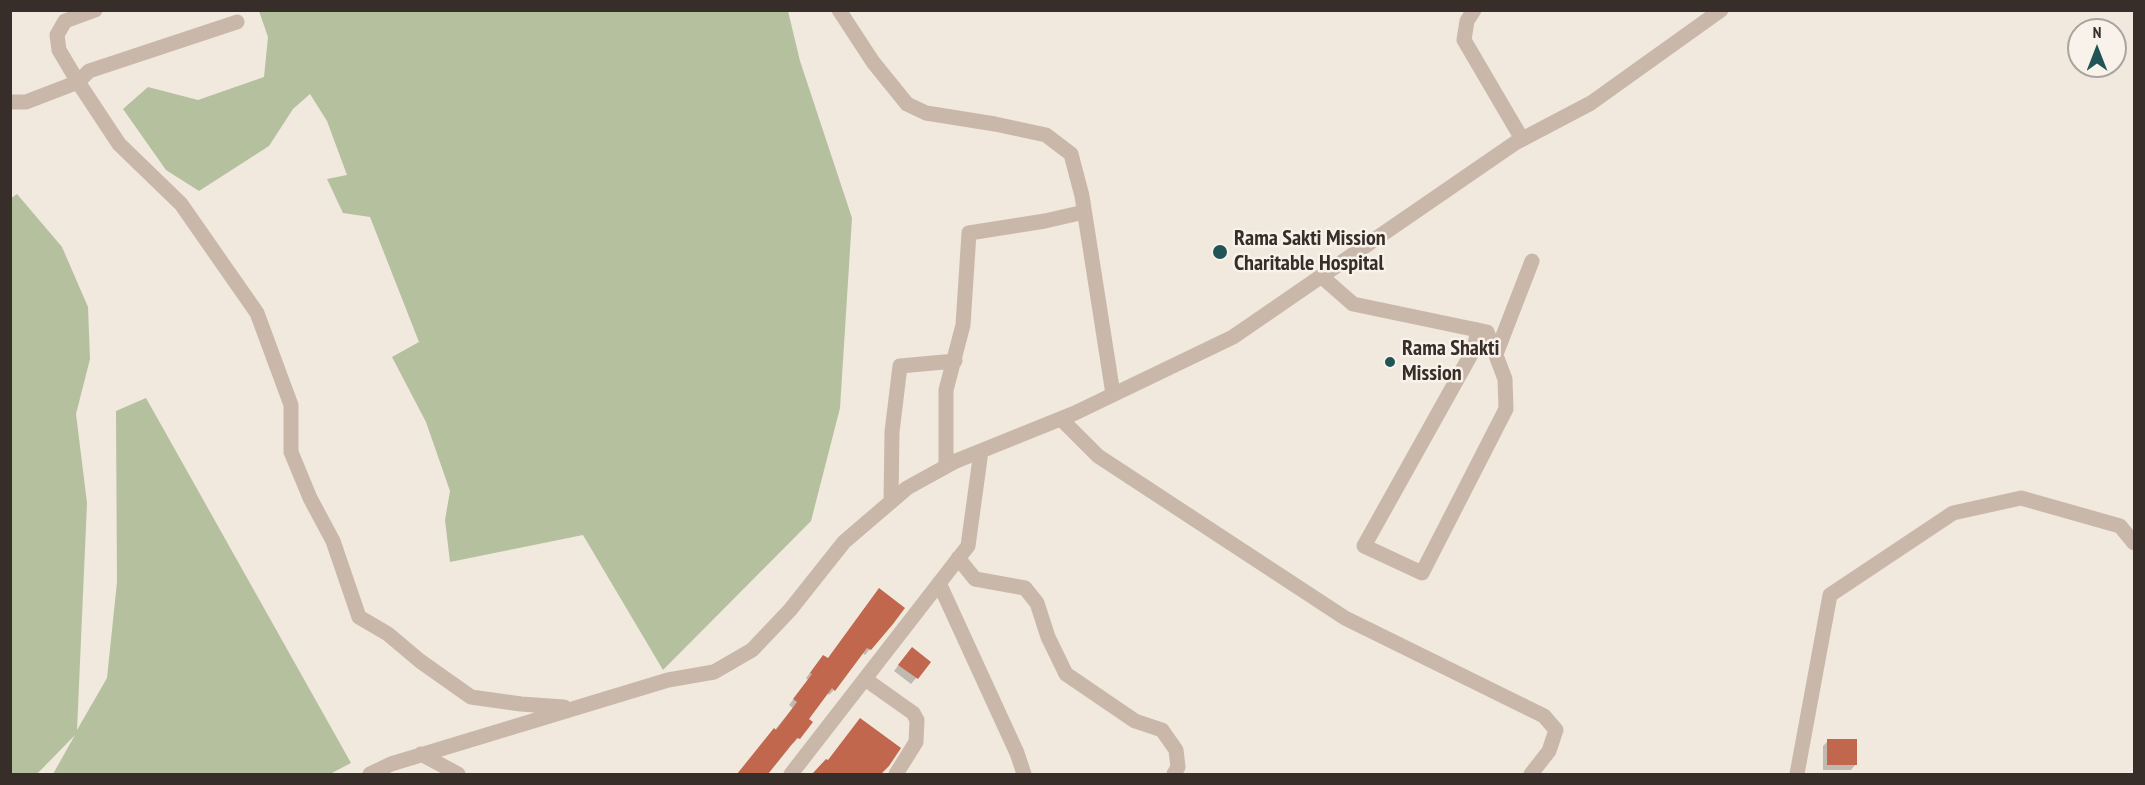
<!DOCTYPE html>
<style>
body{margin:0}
#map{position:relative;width:2145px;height:785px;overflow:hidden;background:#f1e8de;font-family:"PT Sans Narrow",sans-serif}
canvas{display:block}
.frame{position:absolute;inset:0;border:12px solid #372d29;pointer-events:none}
.north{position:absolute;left:2067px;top:18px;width:60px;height:60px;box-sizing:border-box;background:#f9f2ea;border:2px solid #aba39d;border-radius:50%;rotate:0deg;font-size:16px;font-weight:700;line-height:24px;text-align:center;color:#372d29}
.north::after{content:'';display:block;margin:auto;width:21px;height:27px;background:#215457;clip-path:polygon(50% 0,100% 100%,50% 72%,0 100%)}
</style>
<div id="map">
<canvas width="2145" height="785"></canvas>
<div class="frame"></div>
<div class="north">N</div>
</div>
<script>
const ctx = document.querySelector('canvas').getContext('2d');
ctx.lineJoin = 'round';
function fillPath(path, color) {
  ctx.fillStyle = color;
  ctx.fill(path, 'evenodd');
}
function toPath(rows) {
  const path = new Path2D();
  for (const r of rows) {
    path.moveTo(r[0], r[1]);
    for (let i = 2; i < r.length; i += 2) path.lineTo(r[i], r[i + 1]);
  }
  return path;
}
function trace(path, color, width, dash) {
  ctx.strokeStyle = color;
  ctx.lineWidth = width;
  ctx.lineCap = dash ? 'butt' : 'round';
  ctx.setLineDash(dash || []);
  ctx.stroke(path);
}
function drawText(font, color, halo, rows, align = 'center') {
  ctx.font = font + ' "PT Sans Narrow",sans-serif';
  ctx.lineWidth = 5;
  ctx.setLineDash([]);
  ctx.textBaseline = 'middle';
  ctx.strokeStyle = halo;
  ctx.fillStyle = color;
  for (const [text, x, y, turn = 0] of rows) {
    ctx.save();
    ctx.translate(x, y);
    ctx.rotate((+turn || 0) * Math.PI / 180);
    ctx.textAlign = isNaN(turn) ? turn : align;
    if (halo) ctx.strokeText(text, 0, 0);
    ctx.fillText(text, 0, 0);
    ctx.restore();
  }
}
const green = toPath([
 [259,11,788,11,800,61,852,218,840,408,811,521,663,670,583,535,450,562,445,520,450,491,426,422,392,357,419,342,370,217,343,213,327,179,347,175,327,121,310,94,293,109,269,146,199,191,166,170,123,109,148,87,198,100,264,77,268,37],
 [17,194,62,247,88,307,90,359,76,414,87,503,77,730,107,678,117,582,116,411,146,398,351,763,330,774,53,774,75,735,37,774,11,774,10,199]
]);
const shadow = toPath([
 [874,596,870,649,865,655,862,652,834,690,829,695,827,693,807,719,798,738,793,744,792,742,766,774,738,774,793,708,789,705,808,680,806,678,818,662,823,657,827,660],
 [906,655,929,663,911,684,894,671],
 [1828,741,1856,764,1851,770,1823,770,1823,746],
 [899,748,879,774,814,774,821,766]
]);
const building = toPath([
 [879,588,905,608,893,624,871,650,867,648,835,691,832,688,809,719,813,722,800,739,797,738,768,774,737,774,774,728,776,730,797,702,793,699,812,674,810,673,823,655,828,658],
 [912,647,931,662,918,679,898,665],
 [860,718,901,748,889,766,881,774,812,774,826,759,828,760],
 [1827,739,1857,739,1857,765,1827,765]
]);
const minor = toPath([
 [95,10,65,21,57,35,59,50,78,82,89,71,237,22],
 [839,10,873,62,907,104,926,113,995,124,1046,135,1071,154,1082,196,1113,394],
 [1474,10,1467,21,1464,40,1522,139],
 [10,102,26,102,78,82,119,144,181,204,257,313,291,405,291,452,310,498,333,541,359,617,388,634,420,661,471,697,521,704,564,707],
 [1321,276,1353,304,1487,332,1505,379,1506,409,1422,573,1364,546,1474,349,1478,330],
 [1496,354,1532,261],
 [1061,419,1098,456,1345,618,1544,716,1556,730,1549,751,1531,774],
 [946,466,946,390,963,325,969,233,1045,221,1084,212],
 [891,502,892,432,900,366,955,361],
 [958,558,975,579,1025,588,1037,603,1048,637,1066,674,1135,721,1162,730,1176,750,1178,767,1174,774],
 [939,583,1017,753,1024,774],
 [865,679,913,713,917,720,916,742,896,774],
 [421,754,458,774],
 [370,774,391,764,668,680,714,672,752,650,790,610,844,542,907,488,956,461,1075,413,1233,337,1515,143,1591,103,1721,10],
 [791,774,968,546,981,451],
 [1797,774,1830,595,1953,513,2021,498,2120,526,2134,543]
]);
const markers = [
 [1220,252,8,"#215457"],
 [1390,362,6,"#215457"]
];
const poiNames = [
 ["Rama Sakti Mission",1234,239],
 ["Charitable Hospital",1234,264],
 ["Rama Shakti",1402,349],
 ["Mission",1402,374]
];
fillPath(green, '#b5c09e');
fillPath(shadow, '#0003');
fillPath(building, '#c0674d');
trace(minor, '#c9b8aa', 15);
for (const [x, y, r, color] of markers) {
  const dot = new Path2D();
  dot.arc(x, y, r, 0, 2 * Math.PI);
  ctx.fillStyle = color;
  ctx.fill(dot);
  trace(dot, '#f9f2ea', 2);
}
drawText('bold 22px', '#372d29', '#f9f2ea', poiNames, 'left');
</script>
